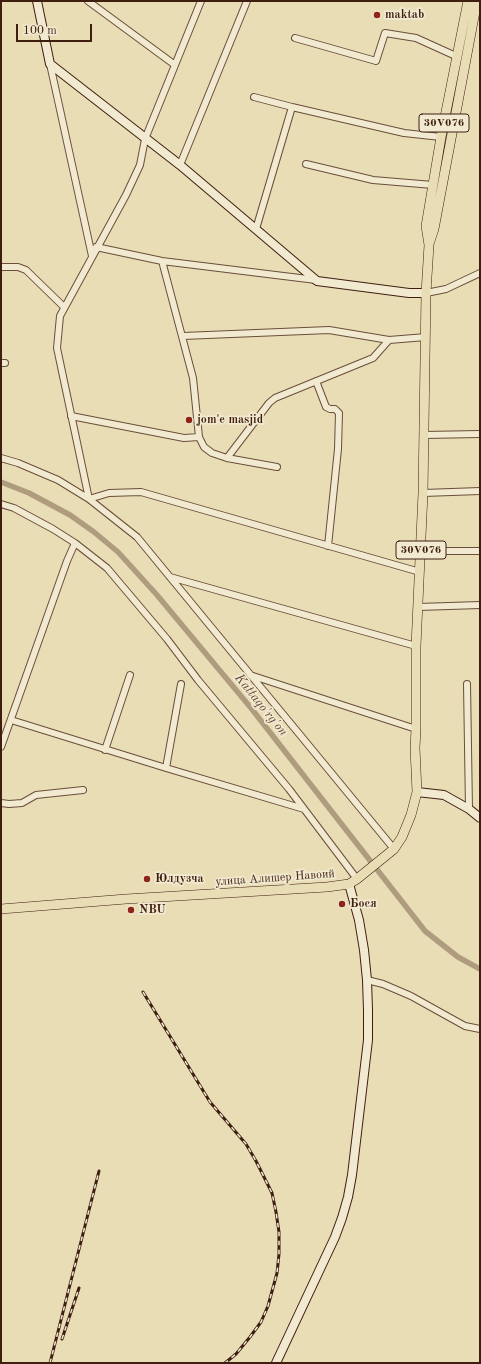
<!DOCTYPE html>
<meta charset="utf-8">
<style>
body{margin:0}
#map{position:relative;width:481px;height:1364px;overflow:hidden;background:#e9ddb6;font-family:"Old Standard TT",serif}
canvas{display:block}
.frame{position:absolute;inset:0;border:2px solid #3f1e10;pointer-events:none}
.scale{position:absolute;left:16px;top:24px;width:76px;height:18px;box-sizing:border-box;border:2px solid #3f1e10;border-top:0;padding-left:5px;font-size:12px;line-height:14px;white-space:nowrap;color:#3f1e10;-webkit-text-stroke:3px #f1e9d0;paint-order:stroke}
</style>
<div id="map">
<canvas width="481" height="1364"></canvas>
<div class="frame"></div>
<div class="scale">100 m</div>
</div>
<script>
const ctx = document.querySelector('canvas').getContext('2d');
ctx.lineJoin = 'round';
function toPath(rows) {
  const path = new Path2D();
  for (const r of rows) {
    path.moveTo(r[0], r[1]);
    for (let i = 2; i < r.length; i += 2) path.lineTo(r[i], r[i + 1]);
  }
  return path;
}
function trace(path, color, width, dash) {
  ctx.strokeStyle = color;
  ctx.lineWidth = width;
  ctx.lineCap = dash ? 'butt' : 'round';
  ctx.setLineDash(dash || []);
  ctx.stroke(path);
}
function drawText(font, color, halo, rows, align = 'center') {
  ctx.font = font + ' "Old Standard TT",serif';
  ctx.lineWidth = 3.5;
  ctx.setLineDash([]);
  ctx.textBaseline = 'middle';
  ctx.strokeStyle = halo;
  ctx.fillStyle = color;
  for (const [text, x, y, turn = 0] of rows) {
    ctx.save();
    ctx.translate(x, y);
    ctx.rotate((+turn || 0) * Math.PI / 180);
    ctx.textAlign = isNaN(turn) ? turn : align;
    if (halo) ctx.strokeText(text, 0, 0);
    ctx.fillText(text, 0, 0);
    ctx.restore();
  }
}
const canal = toPath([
 [1,482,29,493,70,515,94,532,118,552,157,595,251,708,425,931,458,957,480,969]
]);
const street = toPath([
 [88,1,175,65],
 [201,1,145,139,140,165,126,195,60,316,57,348,89,499,109,493,141,492,420,572],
 [295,38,376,61,385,33,416,38,458,57],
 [50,64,92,256],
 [254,97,292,107,404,133,441,137],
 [306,164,373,180,433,185],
 [180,165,247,1],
 [256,229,292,107],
 [96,247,162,261,316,280],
 [162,261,193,378,199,437,204,447,212,453,227,458,277,467],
 [1,267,18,267,26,270,64,307],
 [426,293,446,289,480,273],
 [183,336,329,330,389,340],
 [1,363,5,363],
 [316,381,326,407,330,409,335,409,339,413,338,449,328,546],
 [71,416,184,438,199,437],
 [424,435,480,434],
 [1,458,18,463,58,480,89,499,137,537,394,849],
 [227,458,269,403,275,398,373,358,389,340,426,337],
 [423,493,480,491],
 [1,504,14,508,53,529,75,543,107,568,167,639,198,680,289,789,357,879],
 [421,551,480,551],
 [170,577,416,646],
 [418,607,480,605],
 [250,675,416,729],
 [467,684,469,809],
 [11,720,166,768,304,809],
 [1,747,67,561,75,543],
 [105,750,130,675],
 [166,768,181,684],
 [1,803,9,804,22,803,36,795,83,790],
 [367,980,383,984,411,996,465,1026,480,1029]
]);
const secondary = toPath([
 [37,1,50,64,180,165,317,281,409,293,426,293],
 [417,792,444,795,469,809,480,818],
 [276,1363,335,1237,342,1218,348,1197,352,1175,368,1040,368,1010,367,980,364,950,359,920,349,884]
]);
const primary = toPath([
 [429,244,434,229,477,1],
 [1,909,126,899,327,887,349,884,357,879,394,849,402,837,411,815,417,792,415,748,416,729,416,646,423,493,426,293,429,245,426,226,441,137,468,1]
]);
const rail = toPath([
 [143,992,210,1102,246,1144,256,1161,272,1193,276,1212,279,1232,279,1254,277,1273,268,1306,261,1322,250,1337,236,1354,225,1363],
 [62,1339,79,1288],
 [50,1363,99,1171]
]);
const markers = [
 [377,15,4,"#8f2418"],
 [189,420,4,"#8f2418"],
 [147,879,4,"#8f2418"],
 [342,904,4,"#8f2418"],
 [131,910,4,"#8f2418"]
];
const shields = [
 [444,123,50],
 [421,550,50]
];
const shieldNames = [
 ["30V076",444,123],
 ["30V076",421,550]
];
const poiNames = [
 ["maktab",385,15],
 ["jom'e masjid",197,420],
 ["Юлдузча",155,879],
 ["Бося",350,904],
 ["NBU",139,910]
];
const streetNames = [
 ["улица Алишер Навоий",275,878,-4]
];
const waterNames = [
 ["Kattaqo'rg'on",261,705,51]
];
trace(canal, '#af9c7e', 5.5);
trace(street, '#6a4e3a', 8);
trace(secondary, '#3f1e10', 10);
trace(primary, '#3f1e10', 10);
trace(street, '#f1e9d0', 6);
trace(secondary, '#f1e9d0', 8);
trace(primary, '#e9ddb6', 9);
trace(rail, '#3f1e10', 3);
trace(rail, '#f1e9d0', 1.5, [4.5]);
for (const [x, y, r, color] of markers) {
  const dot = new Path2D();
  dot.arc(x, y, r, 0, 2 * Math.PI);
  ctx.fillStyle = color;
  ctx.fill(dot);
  trace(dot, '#f1e9d0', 1.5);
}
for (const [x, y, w] of shields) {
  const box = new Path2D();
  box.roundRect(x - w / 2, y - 9, w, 18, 3);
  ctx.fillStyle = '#f1e9d0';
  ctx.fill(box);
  trace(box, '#3f1e10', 1);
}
drawText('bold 11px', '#3f1e10', null, shieldNames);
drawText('bold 12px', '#3f1e10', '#f1e9d0', poiNames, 'left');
drawText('12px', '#3f1e10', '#f1e9d0', streetNames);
drawText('italic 13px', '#664a36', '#f1e9d0', waterNames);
</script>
